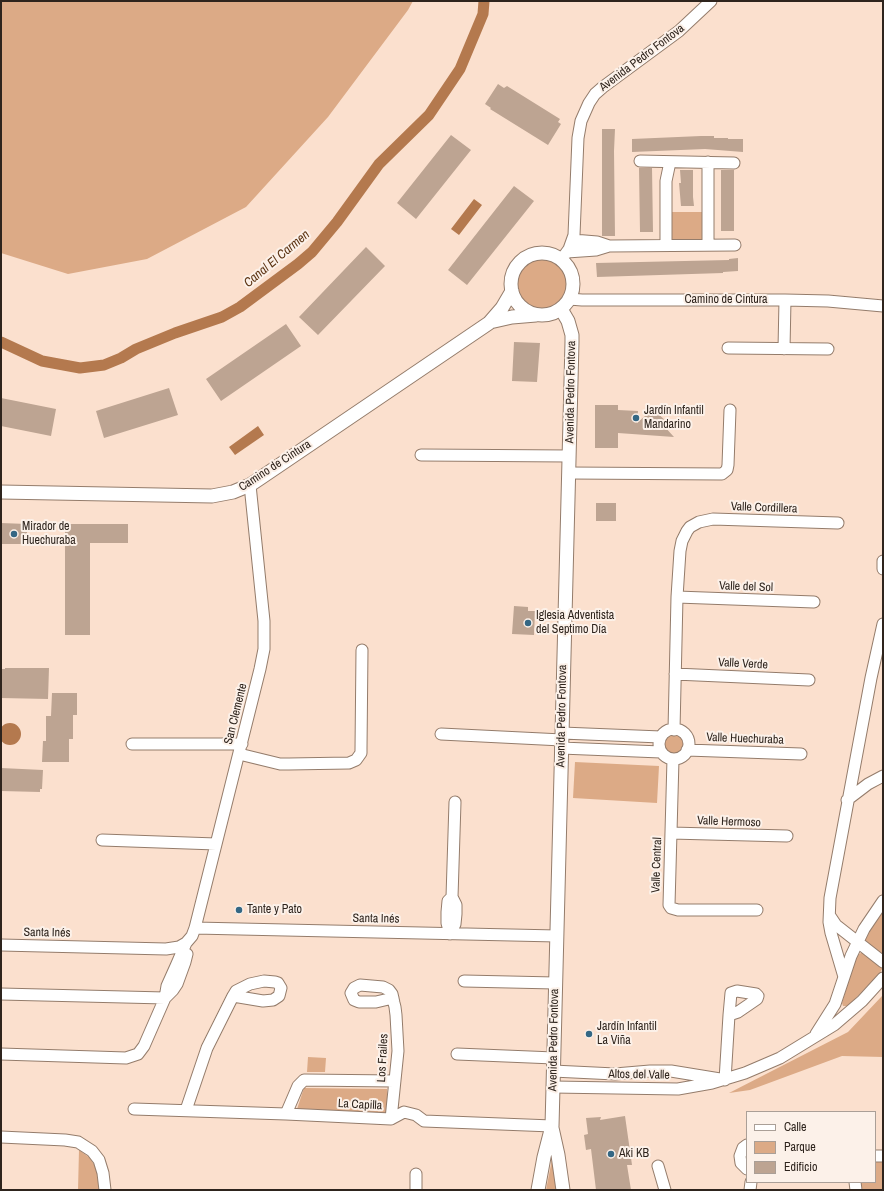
<!DOCTYPE html>
<meta charset="utf-8">
<style>
body{margin:0}
#map{position:relative;width:884px;height:1191px;overflow:hidden;background:#fbe0ce;font-family:"Archivo Narrow",sans-serif}
canvas{display:block}
.frame{position:absolute;inset:0;border:2px solid #2e241d;pointer-events:none}
.legend{position:absolute;left:746px;top:1111px;width:130px;height:72px;box-sizing:border-box;background:#fcf1e9;border:1px solid #aa9f97;margin:0;padding:5px 7px;list-style:none;font-size:12px;color:#2e241d}
.legend li{display:flex;align-items:center;gap:8px;height:20px}
.legend b{width:20px;border:1px solid #aa9f97}
</style>
<div id="map">
<canvas width="884" height="1191"></canvas>
<div class="frame"></div>
<ul class="legend">
<li><b style="height:5px;background:#fff"></b>Calle</li>
<li><b style="height:11px;background:#dcaa86"></b>Parque</li>
<li><b style="height:11px;background:#bda492"></b>Edificio</li>
</ul>
</div>
<script>
const ctx = document.querySelector('canvas').getContext('2d');
ctx.lineJoin = 'round';
function fillPath(path, color) {
  ctx.fillStyle = color;
  ctx.fill(path, 'evenodd');
}
function toPath(rows) {
  const path = new Path2D();
  for (const r of rows) {
    if (r.length === 3) {
      path.moveTo(r[0] + r[2], r[1]);
      path.arc(r[0], r[1], r[2], 0, 2 * Math.PI);
      continue;
    }
    path.moveTo(r[0], r[1]);
    for (let i = 2; i < r.length; i += 2) path.lineTo(r[i], r[i + 1]);
  }
  return path;
}
function trace(path, color, width, dash) {
  ctx.strokeStyle = color;
  ctx.lineWidth = width;
  ctx.lineCap = dash ? 'butt' : 'round';
  ctx.setLineDash(dash || []);
  ctx.stroke(path);
}
function drawText(font, color, halo, rows, align = 'center') {
  ctx.font = font + ' "Archivo Narrow",sans-serif';
  ctx.lineWidth = 4;
  ctx.setLineDash([]);
  ctx.textBaseline = 'middle';
  ctx.strokeStyle = halo;
  ctx.fillStyle = color;
  for (const [text, x, y, turn = 0] of rows) {
    ctx.save();
    ctx.translate(x, y);
    ctx.rotate((+turn || 0) * Math.PI / 180);
    ctx.textAlign = isNaN(turn) ? turn : align;
    if (halo) ctx.strokeText(text, 0, 0);
    ctx.fillText(text, 0, 0);
    ctx.restore();
  }
}
const green = toPath([
 [1,1,413,1,408,10,328,117,246,207,147,259,68,274,1,253],
 [670,212,703,212,702,241,671,241],
 [542,284,26],
 [674,745,10],
 [575,762,659,766,657,803,573,798],
 [883,911,883,955,865,941,868,934],
 [863,952,882,966,882,969,880,973,848,1006,843,1006,842,1003,856,957,859,954],
 [882,996,883,1057,842,1056,750,1090,729,1093,848,1032],
 [308,1057,326,1058,325,1072,307,1072],
 [304,1088,387,1089,387,1114,296,1112],
 [554,1149,558,1190,546,1190],
 [79,1150,90,1158,98,1171,99,1190,78,1190],
 [883,1161,883,1190,863,1190,859,1182,875,1182,875,1162]
]);
const water = toPath([
 [474,199,482,205,459,235,451,229],
 [258,426,264,435,235,455,229,447],
 [10,734,11]
]);
const canal = toPath([
 [1,342,42,361,80,368,104,365,121,358,136,349,175,333,222,317,240,307,298,264,312,252,337,222,379,164,429,115,460,69,483,14,484,1]
]);
const building = toPath([
 [498,84,504,88,507,86,560,119,558,122,561,124,548,145,490,109,491,108,485,104],
 [602,129,615,129,614,151,615,236,602,236],
 [451,135,471,150,416,219,397,203],
 [701,136,714,136,714,138,728,138,728,139,743,139,743,152,705,149,632,152,632,139],
 [639,168,652,168,653,232,640,232],
 [680,170,693,170,693,197,694,206,681,206,679,183,681,183],
 [721,170,734,170,734,231,721,231],
 [514,186,534,201,467,285,448,270],
 [366,247,385,266,318,335,299,317],
 [738,258,738,271,723,272,723,273,597,277,596,263,729,260,729,259],
 [286,324,301,346,221,401,206,379],
 [514,342,540,343,537,382,512,381],
 [169,388,178,415,104,438,96,411],
 [1,398,56,409,51,436,1,426],
 [595,405,618,405,618,410,638,411,637,423,653,409,668,423,664,426,674,437,618,433,618,448,595,448],
 [596,503,616,503,616,521,596,521],
 [1,523,27,524,27,544,1,544],
 [65,524,128,524,128,543,90,543,90,635,65,635],
 [514,606,528,607,528,611,535,611,534,635,512,634],
 [5,668,49,668,48,699,1,698,1,669,5,669],
 [52,693,77,693,77,715,73,715,73,739,69,739,69,762,42,762,43,741,46,741,46,716,51,716],
 [1,768,43,770,42,789,40,789,40,792,1,791],
 [625,1116,632,1165,627,1165,631,1190,596,1190,591,1149,586,1150,584,1135,588,1134,586,1118,601,1117,600,1120]
]);
const minor = toPath([
 [640,161,734,163],
 [573,240,597,242,609,246],
 [666,245,666,181,670,162],
 [708,245,708,162],
 [567,252,596,250,609,246,735,245],
 [561,260,569,249,574,235,578,138,581,121,589,103,595,94,603,87,679,31,711,1],
 [569,299,582,300,785,300,828,301,883,306],
 [728,348,828,349],
 [784,349,785,300],
 [421,455,569,456],
 [569,473,722,474,727,470,728,465,730,410],
 [883,561,883,569],
 [677,597,814,602],
 [675,674,809,680],
 [674,744,15],
 [674,730,677,597,680,551,682,541,687,531,690,527,699,522,713,519,838,523],
 [562,733,661,737],
 [441,734,562,740],
 [132,744,242,744],
 [561,748,661,752],
 [687,750,801,754],
 [239,754,280,764,289,764,349,763,356,760,361,753,361,749,362,650],
 [673,759,669,905,671,908,678,910,757,910],
 [847,800,868,784,883,776],
 [671,833,787,836],
 [102,840,216,844],
 [830,916,836,925,883,962],
 [195,928,557,936],
 [450,934,447,923,447,912,448,901,452,897,455,802],
 [450,934,455,924,456,914,456,905,452,897],
 [1,945,166,949,179,947,186,943],
 [844,977,831,933,829,922,830,898,871,678,883,624],
 [464,981,555,983],
 [1,994,165,998,173,990,177,984,185,962,187,954],
 [816,1034,835,1004,851,956,864,929,883,901],
 [1,1054,126,1058,138,1054,144,1046,165,998,167,986,176,966,186,943,192,936,195,928,260,669,264,649,264,621,250,485],
 [457,1054,554,1058],
 [553,1071,615,1074,650,1071,671,1071,720,1079],
 [725,1080,729,1015,731,993,737,991,756,994,758,996,757,999,738,1012,729,1015],
 [553,1087,678,1089,712,1083,745,1073,780,1058,834,1025,862,1001,883,978],
 [134,1109,286,1114,391,1119,404,1112,416,1115,424,1121,552,1126],
 [186,1110,207,1048,233,996,236,991,250,984,264,981,275,982,278,983,281,988,279,996,273,1000,263,1001,233,996],
 [286,1114,298,1086,304,1080,395,1081],
 [391,1119,398,1051,396,1015,395,1007,394,1003,392,994,389,990,383,987,360,985,354,988,351,993,354,1000,359,1002,376,1002,393,998],
 [1,1137,65,1140,78,1142,92,1151,99,1160,103,1173,105,1190],
 [747,1145,743,1148,740,1156,741,1163,747,1169],
 [875,1156,883,1156],
 [658,1166,665,1190],
 [855,1182,856,1190],
 [416,1190,416,1174],
 [750,1190,751,1182]
]);
const tertiary = toPath([
 [542,284,31],
 [490,322,512,317,536,315],
 [1,492,212,496,233,492,250,485,259,479,489,323,502,308,512,291],
 [552,1128,558,1155,563,1190],
 [538,1190,544,1157,552,1126,572,342,572,335,568,321,561,309]
]);
const markers = [
 [636,418,4,"#346784"],
 [14,534,4,"#346784"],
 [528,623,4,"#346784"],
 [239,910,4,"#346784"],
 [589,1034,4,"#346784"],
 [611,1154,4,"#346784"]
];
const streetNames = [
 ["Avenida Pedro Fontova",642,58,-37],
 ["Camino de Cintura",726,300],
 ["Avenida Pedro Fontova",571,392,-89],
 ["Camino de Cintura",275,466,-33],
 ["Valle Cordillera",764,508,2],
 ["Valle del Sol",746,587,2],
 ["Valle Verde",743,664,3],
 ["San Clemente",236,714,-76],
 ["Avenida Pedro Fontova",562,716,-89],
 ["Valle Huechuraba",745,739,2],
 ["Valle Hermoso",729,822,2],
 ["Valle Central",657,865,-88],
 ["Santa Inés",376,919,1],
 ["Santa Inés",47,933,1],
 ["Avenida Pedro Fontova",554,1040,-89],
 ["Los Frailes",383,1058,-87],
 ["Altos del Valle",639,1075,1],
 ["La Capilla",360,1105,3]
];
const poiNames = [
 ["Jardín Infantil",644,411],
 ["Mandarino",644,425],
 ["Mirador de",22,527],
 ["Huechuraba",22,541],
 ["Iglesia Adventista",536,616],
 ["del Septimo Día",536,630],
 ["Tante y Pato",247,910],
 ["Jardín Infantil",597,1027],
 ["La Viña",597,1041],
 ["Aki KB",619,1154]
];
const waterNames = [
 ["Canal El Carmen",277,259,-40]
];
fillPath(green, '#dcaa86');
fillPath(water, '#b4794e');
trace(canal, '#b4794e', 11);
fillPath(building, '#bda492');
trace(minor, '#947c6b', 13);
trace(tertiary, '#947c6b', 15);
trace(minor, '#fff', 11);
trace(tertiary, '#fff', 13);
for (const [x, y, r, color] of markers) {
  const dot = new Path2D();
  dot.arc(x, y, r, 0, 2 * Math.PI);
  ctx.fillStyle = color;
  ctx.fill(dot);
  trace(dot, '#fcf1e9', 1.5);
}
drawText('12px', '#2e241d', '#fcf1e9', streetNames);
drawText('12px', '#2e241d', '#fcf1e9', poiNames, 'left');
drawText('italic 13px', '#5c3312', '#fcf1e9', waterNames);
</script>
